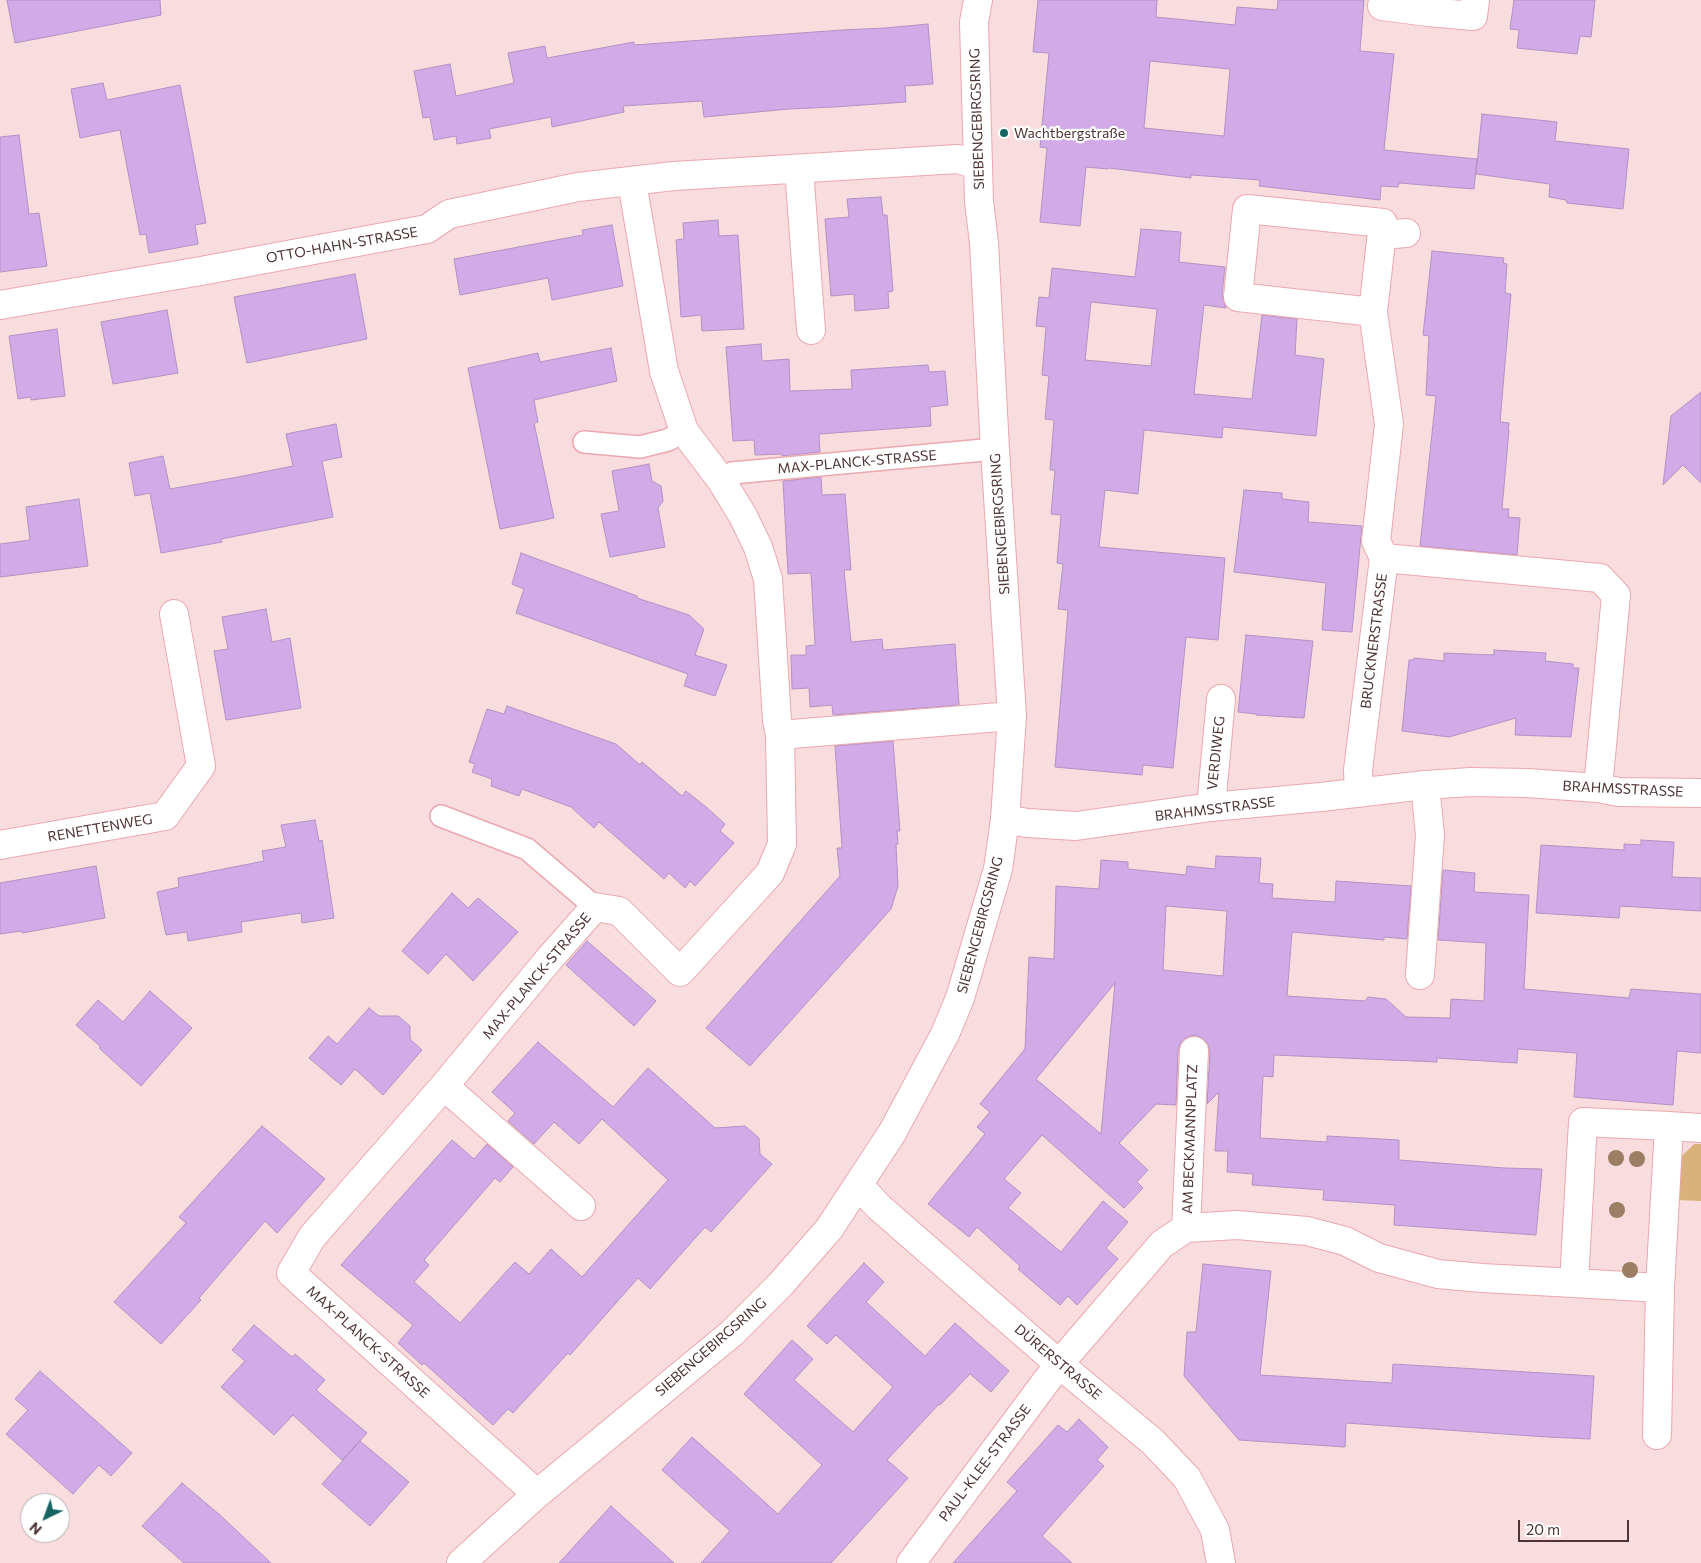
<!DOCTYPE html>
<meta charset="utf-8">
<style>
body{margin:0}
#map{position:relative;width:1701px;height:1563px;overflow:hidden;background:#f8dcde;font-family:Commissioner,sans-serif}
canvas{display:block}
.north{position:absolute;left:20px;top:1493px;width:50px;height:50px;box-sizing:border-box;background:#fff;border:1px solid #b9aeaf;border-radius:50%;rotate:222deg;font-size:14px;font-weight:700;line-height:20px;text-align:center;color:#4f3436}
.north::after{content:'';display:block;margin:auto;width:18px;height:22px;background:#146462;clip-path:polygon(50% 0,100% 100%,50% 72%,0 100%)}
.scale{position:absolute;left:1518px;top:1520px;width:111px;height:22px;box-sizing:border-box;border:2px solid #4f3436;border-top:0;padding-left:6px;font-size:15px;line-height:18px;white-space:nowrap;color:#4f3436;-webkit-text-stroke:4px #fff;paint-order:stroke}
</style>
<div id="map">
<canvas width="1701" height="1563"></canvas>
<div class="north">N</div>
<div class="scale">20 m</div>
</div>
<script>
const ctx = document.querySelector('canvas').getContext('2d');
ctx.lineJoin = 'round';
function fillPath(path, color) {
  ctx.fillStyle = color;
  ctx.fill(path, 'evenodd');
}
function toPath(rows) {
  const path = new Path2D();
  for (const r of rows) {
    path.moveTo(r[0], r[1]);
    for (let i = 2; i < r.length; i += 2) path.lineTo(r[i], r[i + 1]);
  }
  return path;
}
function trace(path, color, width, dash) {
  ctx.strokeStyle = color;
  ctx.lineWidth = width;
  ctx.lineCap = dash ? 'butt' : 'round';
  ctx.setLineDash(dash || []);
  ctx.stroke(path);
}
function drawText(font, color, halo, rows, align = 'center') {
  ctx.font = font + ' Commissioner,sans-serif';
  ctx.lineWidth = 4.5;
  ctx.setLineDash([]);
  ctx.textBaseline = 'middle';
  ctx.strokeStyle = halo;
  ctx.fillStyle = color;
  for (const [text, x, y, turn = 0] of rows) {
    ctx.save();
    ctx.translate(x, y);
    ctx.rotate((+turn || 0) * Math.PI / 180);
    ctx.textAlign = isNaN(turn) ? turn : align;
    if (halo) ctx.strokeText(text, 0, 0);
    ctx.fillText(text, 0, 0);
    ctx.restore();
  }
}
const green = toPath([
 [1694,1144,1701,1144,1701,1201,1676,1200,1679,1159]
]);
const building = toPath([
 [7,0,160,0,161,15,15,43,7,0],
 [1038,0,1157,0,1156,17,1235,25,1237,7,1277,10,1278,0,1364,0,1360,51,1394,54,1384,150,1477,159,1474,189,1399,183,1398,187,1381,186,1380,200,1259,186,1260,180,1191,175,1191,178,1109,168,1108,169,1086,167,1080,226,1040,222,1047,148,1040,147,1049,53,1033,52,1038,0],
 [1150,61,1230,69,1224,136,1144,128,1150,61],
 [1514,0,1595,0,1591,37,1580,36,1577,54,1517,48,1519,30,1510,29,1514,0],
 [928,24,933,84,905,86,906,102,834,107,789,109,704,117,702,101,623,106,624,112,552,127,551,117,489,129,491,138,457,144,456,136,434,140,430,117,423,118,414,71,450,64,456,96,514,83,508,53,545,46,547,58,634,42,634,45,842,30,885,28,928,24],
 [103,83,107,100,180,85,206,223,195,225,198,244,149,253,146,234,140,235,120,130,80,138,71,89,103,83],
 [1482,114,1557,122,1555,141,1629,149,1623,209,1567,203,1566,200,1549,197,1550,184,1476,174,1482,114],
 [19,135,29,214,39,213,47,266,0,272,0,137,19,135],
 [881,197,883,215,887,215,893,291,888,292,889,308,855,311,854,294,831,296,825,219,849,217,847,199,881,197],
 [718,220,719,236,738,235,744,329,702,331,701,315,681,317,676,240,684,239,683,223,718,220],
 [612,225,623,286,552,300,548,278,460,295,454,259,583,235,582,230,612,225],
 [1141,229,1181,232,1179,262,1225,267,1222,295,1226,308,1204,305,1194,394,1252,399,1262,315,1297,319,1295,355,1324,359,1316,436,1223,427,1222,438,1144,430,1138,494,1105,490,1099,547,1225,558,1218,640,1186,637,1173,768,1143,765,1142,775,1055,767,1068,610,1058,609,1063,564,1057,563,1061,515,1051,514,1055,470,1050,470,1054,420,1045,419,1049,376,1042,375,1046,327,1036,326,1039,297,1049,298,1052,268,1135,277,1141,229],
 [1091,302,1157,309,1151,366,1085,360,1091,302],
 [1432,251,1504,258,1503,263,1507,264,1505,293,1511,294,1500,422,1509,423,1508,430,1509,430,1502,509,1509,509,1508,517,1520,518,1517,555,1420,546,1436,396,1426,395,1429,336,1423,335,1432,251],
 [355,274,367,339,247,363,234,297,355,274],
 [167,310,178,373,113,384,101,322,167,310],
 [57,329,65,396,31,400,31,397,18,399,9,336,57,329],
 [761,344,762,361,789,359,790,391,852,389,851,370,928,365,929,372,945,371,948,405,930,407,931,426,819,434,820,452,782,456,782,454,755,455,754,440,733,441,726,347,761,344],
 [611,348,617,381,534,400,538,422,534,423,554,518,500,529,468,368,538,353,540,362,611,348],
 [1701,392,1701,483,1683,465,1663,485,1671,416,1701,392],
 [336,424,342,457,322,461,333,517,221,539,222,542,161,553,150,493,135,496,129,463,163,456,170,489,238,477,293,466,286,434,336,424],
 [649,464,652,481,661,486,663,501,658,508,665,547,610,557,601,514,619,511,612,471,649,464],
 [821,477,822,495,845,494,851,570,844,570,851,642,882,639,883,650,955,644,959,705,833,715,832,705,810,707,809,688,792,689,791,655,806,655,806,646,815,645,811,573,788,574,783,481,821,477],
 [1244,490,1282,493,1282,499,1309,502,1308,522,1362,526,1352,632,1322,630,1326,583,1234,572,1244,490],
 [79,499,88,566,0,577,0,544,30,540,26,507,79,499],
 [521,553,637,596,637,598,689,615,704,629,695,655,727,665,715,696,684,686,688,674,516,613,524,589,512,584,521,553],
 [266,609,272,642,290,638,301,708,226,720,214,651,228,649,222,617,266,609],
 [1246,635,1313,641,1304,718,1256,715,1256,714,1238,712,1246,635],
 [1494,650,1546,653,1545,661,1573,664,1573,668,1579,668,1571,737,1515,735,1516,718,1449,737,1402,731,1409,660,1413,660,1414,658,1444,661,1444,653,1494,655,1494,650],
 [507,706,616,744,640,765,642,762,682,796,686,791,706,807,725,824,720,831,734,843,695,886,690,881,685,888,669,873,664,879,599,822,594,828,571,807,522,789,519,796,491,786,492,779,472,772,475,764,469,762,487,709,504,714,507,706],
 [893,741,900,831,897,831,898,844,896,844,898,886,891,909,750,1066,706,1028,840,876,837,848,842,848,835,746,893,741],
 [315,820,319,841,322,840,334,918,302,923,301,913,241,922,242,932,188,941,187,932,166,935,157,892,179,887,178,878,264,861,262,851,286,847,281,825,315,820],
 [1641,840,1674,842,1672,877,1701,878,1701,911,1620,906,1619,918,1536,913,1541,845,1624,850,1624,844,1641,845,1641,840],
 [1216,856,1261,858,1259,883,1273,884,1272,898,1335,902,1336,881,1411,886,1407,939,1384,937,1384,940,1292,932,1287,996,1365,1001,1368,997,1386,999,1406,1017,1450,1018,1451,999,1484,1001,1486,943,1438,940,1443,870,1475,873,1474,892,1529,895,1524,989,1629,998,1631,989,1701,994,1701,1053,1677,1051,1673,1105,1574,1097,1577,1053,1518,1049,1517,1063,1437,1058,1437,1062,1274,1055,1273,1077,1263,1076,1260,1138,1327,1142,1327,1136,1399,1140,1399,1160,1505,1168,1542,1169,1536,1235,1394,1225,1395,1205,1323,1200,1324,1190,1252,1185,1253,1174,1227,1172,1228,1151,1215,1151,1219,1092,1207,1104,1210,1052,1208,1044,1202,1038,1195,1035,1187,1037,1181,1042,1178,1050,1176,1105,1156,1104,1119,1143,1148,1170,1137,1182,1143,1188,1124,1208,1042,1135,1004,1179,1021,1193,1008,1208,1061,1252,1103,1201,1128,1222,1106,1248,1118,1259,1077,1305,1068,1296,1060,1305,1018,1269,1020,1266,977,1227,969,1237,928,1204,985,1134,977,1127,990,1112,980,1104,1025,1049,1029,957,1054,959,1056,886,1099,889,1101,860,1128,862,1128,869,1186,875,1187,866,1215,869,1216,856],
 [1166,906,1227,911,1223,976,1163,970,1166,906],
 [1115,983,1101,1134,1036,1079,1115,983],
 [96,866,105,918,22,933,22,931,0,934,0,883,96,866],
 [452,893,468,908,478,898,518,932,473,981,446,954,428,974,402,951,452,893],
 [587,941,656,1001,634,1026,566,965,587,941],
 [150,991,192,1028,141,1086,99,1048,101,1047,76,1025,98,1000,123,1022,150,991],
 [369,1008,379,1016,398,1016,410,1026,410,1039,422,1050,383,1095,355,1069,341,1085,309,1058,328,1036,337,1044,369,1008],
 [538,1042,613,1107,648,1068,715,1128,745,1126,759,1138,760,1154,772,1164,711,1232,705,1227,650,1289,638,1278,570,1355,568,1353,513,1413,508,1409,493,1425,424,1363,422,1365,398,1343,413,1325,341,1265,452,1140,474,1159,487,1144,513,1167,500,1182,495,1178,424,1260,429,1265,414,1282,460,1323,515,1262,529,1274,551,1249,582,1277,668,1180,602,1119,579,1144,554,1122,534,1144,508,1121,515,1113,492,1092,538,1042],
 [262,1126,325,1179,277,1233,265,1221,199,1298,201,1300,161,1344,114,1302,186,1223,179,1217,262,1126],
 [864,1263,884,1282,866,1302,925,1356,955,1323,1009,1371,991,1392,970,1374,940,1405,939,1404,887,1460,908,1478,831,1563,701,1563,730,1531,662,1470,692,1437,778,1514,822,1465,744,1394,792,1340,813,1359,794,1380,853,1432,893,1387,836,1335,827,1344,807,1326,864,1263],
 [1203,1264,1271,1271,1260,1375,1392,1383,1393,1364,1594,1376,1590,1439,1547,1437,1346,1423,1345,1447,1239,1440,1184,1376,1187,1332,1196,1332,1203,1264],
 [254,1325,292,1357,295,1354,325,1380,316,1390,367,1433,342,1460,293,1415,274,1435,221,1387,245,1361,232,1350,254,1325],
 [40,1371,132,1453,111,1476,99,1465,73,1494,6,1434,28,1410,15,1399,40,1371],
 [1079,1419,1108,1447,1097,1460,1104,1466,1042,1536,1072,1563,953,1563,1017,1491,1007,1482,1058,1425,1067,1432,1079,1419],
 [360,1441,409,1482,370,1526,322,1484,360,1441],
 [182,1483,220,1515,271,1563,184,1563,142,1526,182,1483],
 [611,1506,674,1563,559,1563,611,1506]
]);
const lane = toPath([
 [584,442,640,447,668,440,684,431],
 [721,480,732,473,995,449],
 [441,816,527,849,595,907]
]);
const street = toPath([
 [1383,0,1382,6,1428,12,1473,16,1475,0],
 [799,169,811,330],
 [1247,209,1383,223,1373,312,1238,297,1247,209],
 [1382,235,1406,233],
 [0,305,201,271,427,229,449,214,578,187,674,176,958,159,978,165],
 [1384,558,1600,578,1616,595,1598,788],
 [780,735,1012,716],
 [1359,793,1358,770,1384,558,1376,541,1389,424,1373,312],
 [1211,807,1221,699],
 [1005,819,1027,823,1076,826,1211,807,1321,797,1425,785,1471,782,1527,783,1598,788,1619,792,1701,793],
 [0,845,165,816,201,766,174,614],
 [1420,975,1430,835,1425,785],
 [444,1086,581,1206],
 [1669,1126,1660,1288,1574,1283,1583,1122,1669,1126,1701,1128],
 [859,1186,880,1208,1059,1364,1153,1442,1187,1478,1215,1530,1221,1563],
 [1186,1228,1194,1051],
 [1657,1435,1660,1288],
 [537,1494,291,1273,312,1237,444,1086,550,958,595,907,619,911,680,972,770,873,782,844,780,735,777,720,768,579,758,547,743,516,721,480,684,431,664,371,632,182],
 [911,1563,1059,1364,1162,1244,1186,1228,1237,1225,1307,1231,1345,1241,1379,1258,1438,1274,1482,1278,1574,1283]
]);
const secondary = toPath([
 [461,1563,537,1494,732,1333,780,1285,829,1229,892,1133,945,1034,960,998,998,869,1005,819,1012,716,995,449,984,243,979,201,974,22,978,0]
]);
const trees = [
 [1616,1158],
 [1637,1159],
 [1617,1210],
 [1630,1270]
];
const markers = [
 [1004,133,5,"#146462"]
];
const streetNames = [
 ["SIEBENGEBIRGSRING",977,119,-92],
 ["OTTO-HAHN-STRASSE",342,245,-10],
 ["MAX-PLANCK-STRASSE",857,462,-5],
 ["SIEBENGEBIRGSRING",1000,524,-94],
 ["BRUCKNERSTRASSE",1374,641,-83],
 ["VERDIWEG",1216,753,-84],
 ["BRAHMSSTRASSE",1623,789,3],
 ["BRAHMSSTRASSE",1215,809,-7],
 ["RENETTENWEG",100,828,-10],
 ["SIEBENGEBIRGSRING",980,925,-75],
 ["MAX-PLANCK-STRASSE",537,976,-50],
 ["AM BECKMANNPLATZ",1190,1139,-88],
 ["MAX-PLANCK-STRASSE",368,1342,42],
 ["SIEBENGEBIRGSRING",711,1347,-41],
 ["DÜRERSTRASSE",1058,1362,40],
 ["PAUL-KLEE-STRASSE",985,1463,-53]
];
const poiNames = [
 ["Wachtbergstraße",1014,133]
];
fillPath(green, '#dab17b');
fillPath(building, '#d1aae7');
trace(building, '#b292c4', 1);
trace(lane, '#eba8ae', 24);
trace(street, '#eba8ae', 30);
trace(secondary, '#eba8ae', 30);
trace(lane, '#fff', 21);
trace(street, '#fff', 28);
trace(secondary, '#fff', 28);
ctx.fillStyle = '#9b7e64';
for (const [x, y] of trees) {
  ctx.beginPath();
  ctx.arc(x, y, 8, 0, 2 * Math.PI);
  ctx.fill();
}
for (const [x, y, r, color] of markers) {
  const dot = new Path2D();
  dot.arc(x, y, r, 0, 2 * Math.PI);
  ctx.fillStyle = color;
  ctx.fill(dot);
  trace(dot, '#fff', 2);
}
drawText('14px', '#4f3436', '#fff', streetNames);
drawText('14px', '#4f3436', '#fff', poiNames, 'left');
</script>
